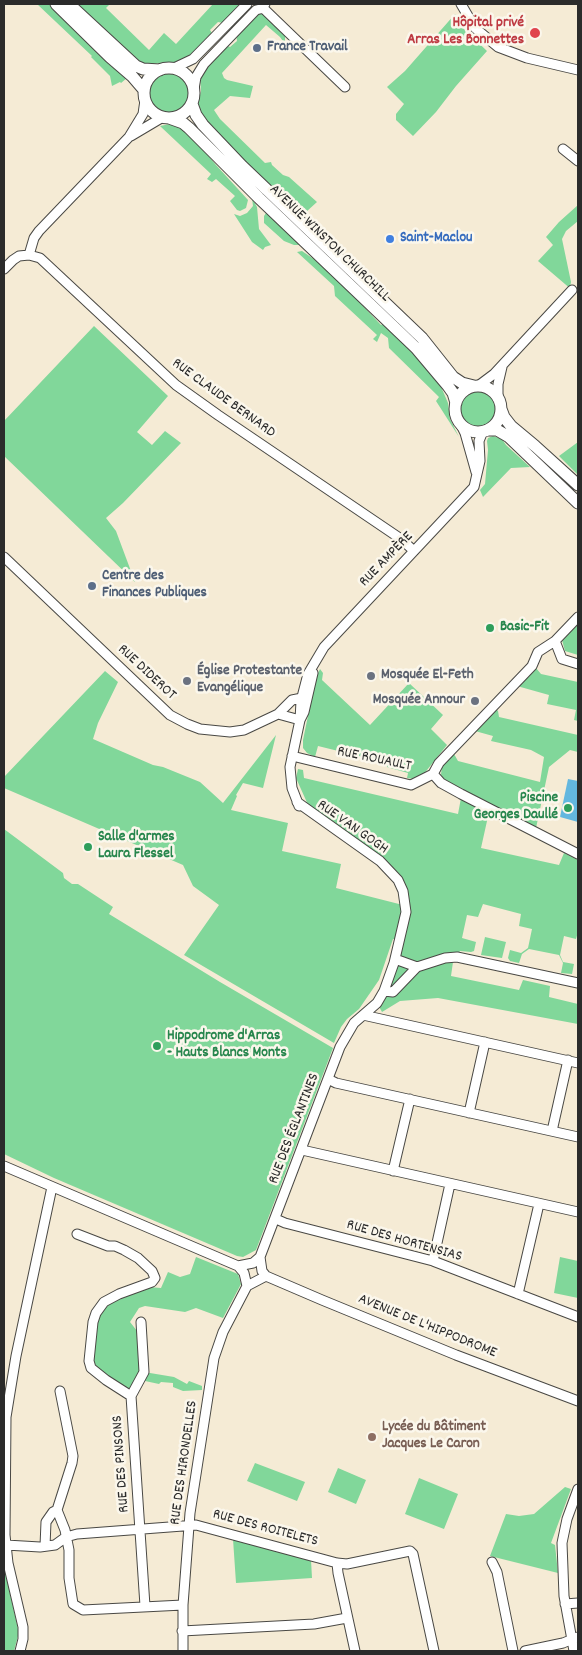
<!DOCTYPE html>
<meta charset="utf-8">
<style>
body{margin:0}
#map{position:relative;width:582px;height:1655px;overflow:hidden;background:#f5ebd5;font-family:Dekko,sans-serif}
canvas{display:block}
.frame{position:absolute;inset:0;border:5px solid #2b2b2b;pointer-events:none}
</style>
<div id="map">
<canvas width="582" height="1655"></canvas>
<div class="frame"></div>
</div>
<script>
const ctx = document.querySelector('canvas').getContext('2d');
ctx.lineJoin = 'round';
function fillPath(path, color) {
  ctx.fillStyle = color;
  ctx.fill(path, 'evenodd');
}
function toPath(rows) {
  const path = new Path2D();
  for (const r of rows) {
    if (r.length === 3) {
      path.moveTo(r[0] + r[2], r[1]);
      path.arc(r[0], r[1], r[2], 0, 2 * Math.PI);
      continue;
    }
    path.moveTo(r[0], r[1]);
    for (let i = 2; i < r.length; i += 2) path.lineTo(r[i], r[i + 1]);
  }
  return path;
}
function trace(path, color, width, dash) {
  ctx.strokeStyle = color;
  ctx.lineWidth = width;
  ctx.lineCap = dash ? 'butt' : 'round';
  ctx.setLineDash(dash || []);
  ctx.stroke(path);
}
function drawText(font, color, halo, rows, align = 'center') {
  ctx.font = font + ' Dekko,sans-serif';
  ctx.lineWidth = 5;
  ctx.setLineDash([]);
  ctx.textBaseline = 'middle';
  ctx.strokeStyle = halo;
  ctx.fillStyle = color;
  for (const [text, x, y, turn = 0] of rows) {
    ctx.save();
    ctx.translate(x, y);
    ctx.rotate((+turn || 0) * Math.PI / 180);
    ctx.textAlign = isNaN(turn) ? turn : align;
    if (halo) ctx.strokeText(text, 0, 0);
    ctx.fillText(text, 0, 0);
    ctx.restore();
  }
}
const green = toPath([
 [37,4,51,4,127,78,121,83,120,82,112,86,110,76,91,57,92,56],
 [77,4,110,4,106,8,149,50,164,33,176,44,213,4,242,4,223,23,218,22,210,30,212,33,209,38,190,58,177,62,166,62,146,65,135,60],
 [261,13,265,14,285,33,285,44,280,37,266,25,222,73,224,78,227,80,253,86,250,98,230,96,214,110,220,119,265,163,271,162,272,165,283,175,289,177,317,202,306,212,295,211,220,139,197,108,201,91,200,75,226,45,230,47,237,41,236,34,255,15],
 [455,14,462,27,487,51,456,86,436,112,413,136,396,120,396,114,404,104,387,87,405,71],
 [169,92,20],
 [170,124,179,126,193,137,216,165,248,200,246,208,240,211,237,210,230,201,235,196,216,179,212,182,207,179,211,174,160,126],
 [252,198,257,207,259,229,271,245,265,247,263,250,252,242,234,214,240,216,247,213,253,206],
 [578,205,578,221,566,231,562,239,571,282,570,287,572,290,538,261,553,245,546,237,559,222],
 [266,213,269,214,301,245,294,245,284,241,264,223,264,216],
 [302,251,327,268,381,325,385,323,410,347,439,382,448,403,450,419,459,437,436,401,439,397,389,348,388,338,381,333,377,342,373,339,377,335,335,296,334,286,297,252],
 [94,326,168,396,137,432,152,445,165,431,181,443,123,503,106,518,116,531,135,582,4,456,4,421],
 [478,408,19],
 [493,436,502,439,506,445,530,467,511,468,483,497,480,490,485,484,488,450,487,441,488,438],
 [578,442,578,475,559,456],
 [578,623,578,655,565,651,562,640],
 [536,668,541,674,578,682,578,721,574,720,576,710,547,704,549,695,517,686],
 [320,669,323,673,322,680,370,725,409,683,443,715,431,729,447,745,419,780,407,778,408,773,387,767,387,763,318,746,315,757,307,753,303,748,303,740,316,677],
 [105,671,118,682,98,723,93,739,153,765,163,767,200,782,223,803,276,735,263,788,243,783,236,795,237,796,231,810,288,823,282,851,341,864,336,888,399,904,405,904,405,901,385,868,387,863,309,807,296,778,298,769,303,770,304,778,458,814,461,798,489,812,481,848,559,865,564,853,578,860,578,932,576,939,564,936,560,955,563,962,574,964,572,974,561,973,563,963,559,955,529,949,522,954,519,963,510,961,508,958,510,950,521,953,528,948,532,929,519,926,521,914,483,904,478,917,467,915,462,938,476,942,474,951,471,952,460,951,453,962,451,976,519,990,523,980,550,986,549,997,578,1004,578,1024,438,998,400,1001,382,1012,377,1003,399,939,393,939,379,980,359,1009,347,1019,341,1027,334,1043,184,955,219,905,193,886,183,865,4,788,4,777],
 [496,709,498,711,499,717,578,735,578,752,570,750,549,767,536,828,447,782,442,778,441,774,442,767,454,754,458,761,540,782,544,757,531,750,491,741,493,736,475,731],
 [4,829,63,873,64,878,72,884,78,884,113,907,109,914,220,982,333,1048,256,1250,243,1257,237,1256,54,1178,4,1154],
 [485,937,506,942,502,958,481,955],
 [196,1257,238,1274,241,1284,223,1318,196,1308,185,1312,145,1306,139,1308,130,1322,141,1336,144,1372,174,1377,187,1384,189,1381,202,1386,202,1390,183,1391,173,1387,173,1383,161,1382,159,1384,145,1381,138,1382,131,1396,91,1368,93,1322,104,1302,149,1287,161,1288,168,1272,180,1277,190,1274],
 [560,1257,578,1261,578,1298,554,1293],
 [255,1463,305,1482,297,1501,247,1481],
 [338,1468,366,1480,356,1504,328,1492],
 [419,1478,458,1494,444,1529,405,1514],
 [565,1487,571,1489,551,1543,555,1545,558,1573,490,1556,506,1514,519,1516,534,1514],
 [233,1539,311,1560,312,1578,236,1583],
 [4,1551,10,1594,18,1629,18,1636,14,1651,4,1651]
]);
const water = toPath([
 [568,779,578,781,578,822,560,817]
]);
const minor = toPath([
 [461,4,475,28,498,47,527,58,578,70],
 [262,7,345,87],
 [174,68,193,59,247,4],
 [194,89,196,77,204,64,256,10,260,9,265,4],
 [131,136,163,117],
 [563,149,578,161],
 [29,255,34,238,39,231,129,137,143,114,145,100],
 [4,269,13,260,19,256,29,255,40,258,176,385,218,415,401,539,414,551],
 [478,386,494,374,572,290],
 [498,399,498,384,502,367],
 [460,423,465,433,476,472],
 [4,557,170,715,187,724,200,729,230,732,244,730,278,714,292,700,302,698,305,706],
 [555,641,562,659,578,664],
 [278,714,300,720],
 [300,720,301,701,308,674,324,647,474,487,480,461,479,441,483,431],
 [292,756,411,785,433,774,441,783,461,794,578,854],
 [433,774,439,763,532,666,538,652,555,641,578,617],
 [297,802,380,861,398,880,403,891,406,912,394,963,384,991,377,1003,354,1023,340,1047,260,1257,262,1271,266,1276,322,1300,456,1355,578,1401],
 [299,806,292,788,290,767,300,720,304,712,313,673],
 [395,959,417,967],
 [384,991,393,992,417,967,445,958,457,957,578,983],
 [363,1015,578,1063],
 [328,1079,336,1083,578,1137],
 [469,1113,485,1042],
 [552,1131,568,1060],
 [302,1150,578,1212],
 [4,1166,238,1266,244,1273,247,1286],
 [393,1171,410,1099],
 [276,1219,285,1223,433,1261,578,1317],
 [77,1234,108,1246,115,1246,124,1250,138,1258,152,1271,155,1278,152,1282,119,1294,104,1302,96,1313,93,1322,89,1361,91,1368,106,1380,131,1396],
 [433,1261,450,1184],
 [238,1266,253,1263,260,1257],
 [518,1294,539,1204],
 [141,1322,144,1372,131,1396,145,1606],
 [60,1391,73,1456,72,1463,57,1510,65,1530,69,1550,69,1578,73,1604,83,1610,183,1605],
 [6,1545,40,1547,55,1545,66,1537,77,1534,196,1525,337,1563,347,1564,410,1551,413,1554,434,1651],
 [45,1546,46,1522,53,1512,57,1510],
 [492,1562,497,1572,513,1651],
 [337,1563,338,1573,355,1651],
 [565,1604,578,1603],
 [182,1631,314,1624,347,1618],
 [20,1651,23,1639,23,1627,8,1563,5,1535,6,1417,16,1356,52,1187],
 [183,1651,183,1605,190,1513,214,1358,223,1332,247,1286,266,1276],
 [525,1651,563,1643,578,1637],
 [574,1651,564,1596,562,1543,567,1519,578,1489]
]);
const major = toPath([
 [56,4,110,57,132,76,144,90],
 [69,4,136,66,143,69,160,70],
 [169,93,25],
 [192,104,196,115,203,125,242,166,422,338,453,377,462,383,474,386],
 [169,118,183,123,189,128,259,198,416,348,448,386,453,393,456,403],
 [478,409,23],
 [501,409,504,417,511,426,535,446,578,485],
 [487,430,497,430,509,437,578,503]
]);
const markers = [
 [535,33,6,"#e0444e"],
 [257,48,5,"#5c6f8a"],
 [390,239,5,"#3f7fe0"],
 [92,586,5,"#5c6f8a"],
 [490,628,5,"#2e9e5b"],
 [371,676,5,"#6b7280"],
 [187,681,5,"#6b7280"],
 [475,701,5,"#6b7280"],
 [568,808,5,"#2e9e5b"],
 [88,847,5,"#2e9e5b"],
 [157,1046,5,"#2e9e5b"],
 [372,1437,5,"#8d6e63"]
];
const healthNames = [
 ["Hôpital privé",524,24],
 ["Arras Les Bonnettes",524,41]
];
const serviceNames = [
 ["France Travail",267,48],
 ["Centre des",102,577],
 ["Finances Publiques",102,594]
];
const shopNames = [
 ["Saint-Maclou",400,239]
];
const streetNames = [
 ["AVENUE WINSTON CHURCHILL",329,244,44],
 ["RUE CLAUDE BERNARD",223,399,36],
 ["RUE AMPÈRE",387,560,-46],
 ["RUE DIDEROT",146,673,43],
 ["RUE ROUAULT",374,760,12],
 ["RUE VAN GOGH",352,828,35],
 ["RUE DES ÉGLANTINES",295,1129,-69],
 ["RUE DES HORTENSIAS",404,1242,16],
 ["AVENUE DE L'HIPPODROME",427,1327,22],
 ["RUE DES HIRONDELLES",185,1463,-82],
 ["RUE DES PINSONS",122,1464,-94],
 ["RUE DES ROITELETS",265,1529,15]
];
const leisureNames = [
 ["Basic-Fit",500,628],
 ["Piscine",558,799,"right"],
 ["Georges Daullé",558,816,"right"],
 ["Salle d'armes",98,838],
 ["Laura Flessel",98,855],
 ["Hippodrome d'Arras",167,1037],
 ["- Hauts Blancs Monts",167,1054]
];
const worshipNames = [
 ["Église Protestante",197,672],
 ["Evangélique",197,689],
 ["Mosquée El-Feth",381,676],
 ["Mosquée Annour",465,701,"right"]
];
const educationNames = [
 ["Lycée du Bâtiment",382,1428],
 ["Jacques Le Caron",382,1445]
];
fillPath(green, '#81d79a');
fillPath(water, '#63b7df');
trace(minor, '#494844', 11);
trace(major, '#494844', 13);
trace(minor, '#fff', 9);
trace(major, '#fff', 11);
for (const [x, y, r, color] of markers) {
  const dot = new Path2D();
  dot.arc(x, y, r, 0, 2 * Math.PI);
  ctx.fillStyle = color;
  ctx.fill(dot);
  trace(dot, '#fbf7ec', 2);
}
drawText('bold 15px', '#be3a42', '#fbf7ec', healthNames, 'right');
drawText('bold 15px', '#4e5e75', '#fbf7ec', serviceNames, 'left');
drawText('bold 15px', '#366cbe', '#fbf7ec', shopNames, 'left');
drawText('15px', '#2b2b2b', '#fbf7ec', streetNames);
drawText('bold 15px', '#27864d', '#fbf7ec', leisureNames, 'left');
drawText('bold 15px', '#5b616d', '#fbf7ec', worshipNames, 'left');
drawText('bold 15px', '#785e54', '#fbf7ec', educationNames, 'left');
</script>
